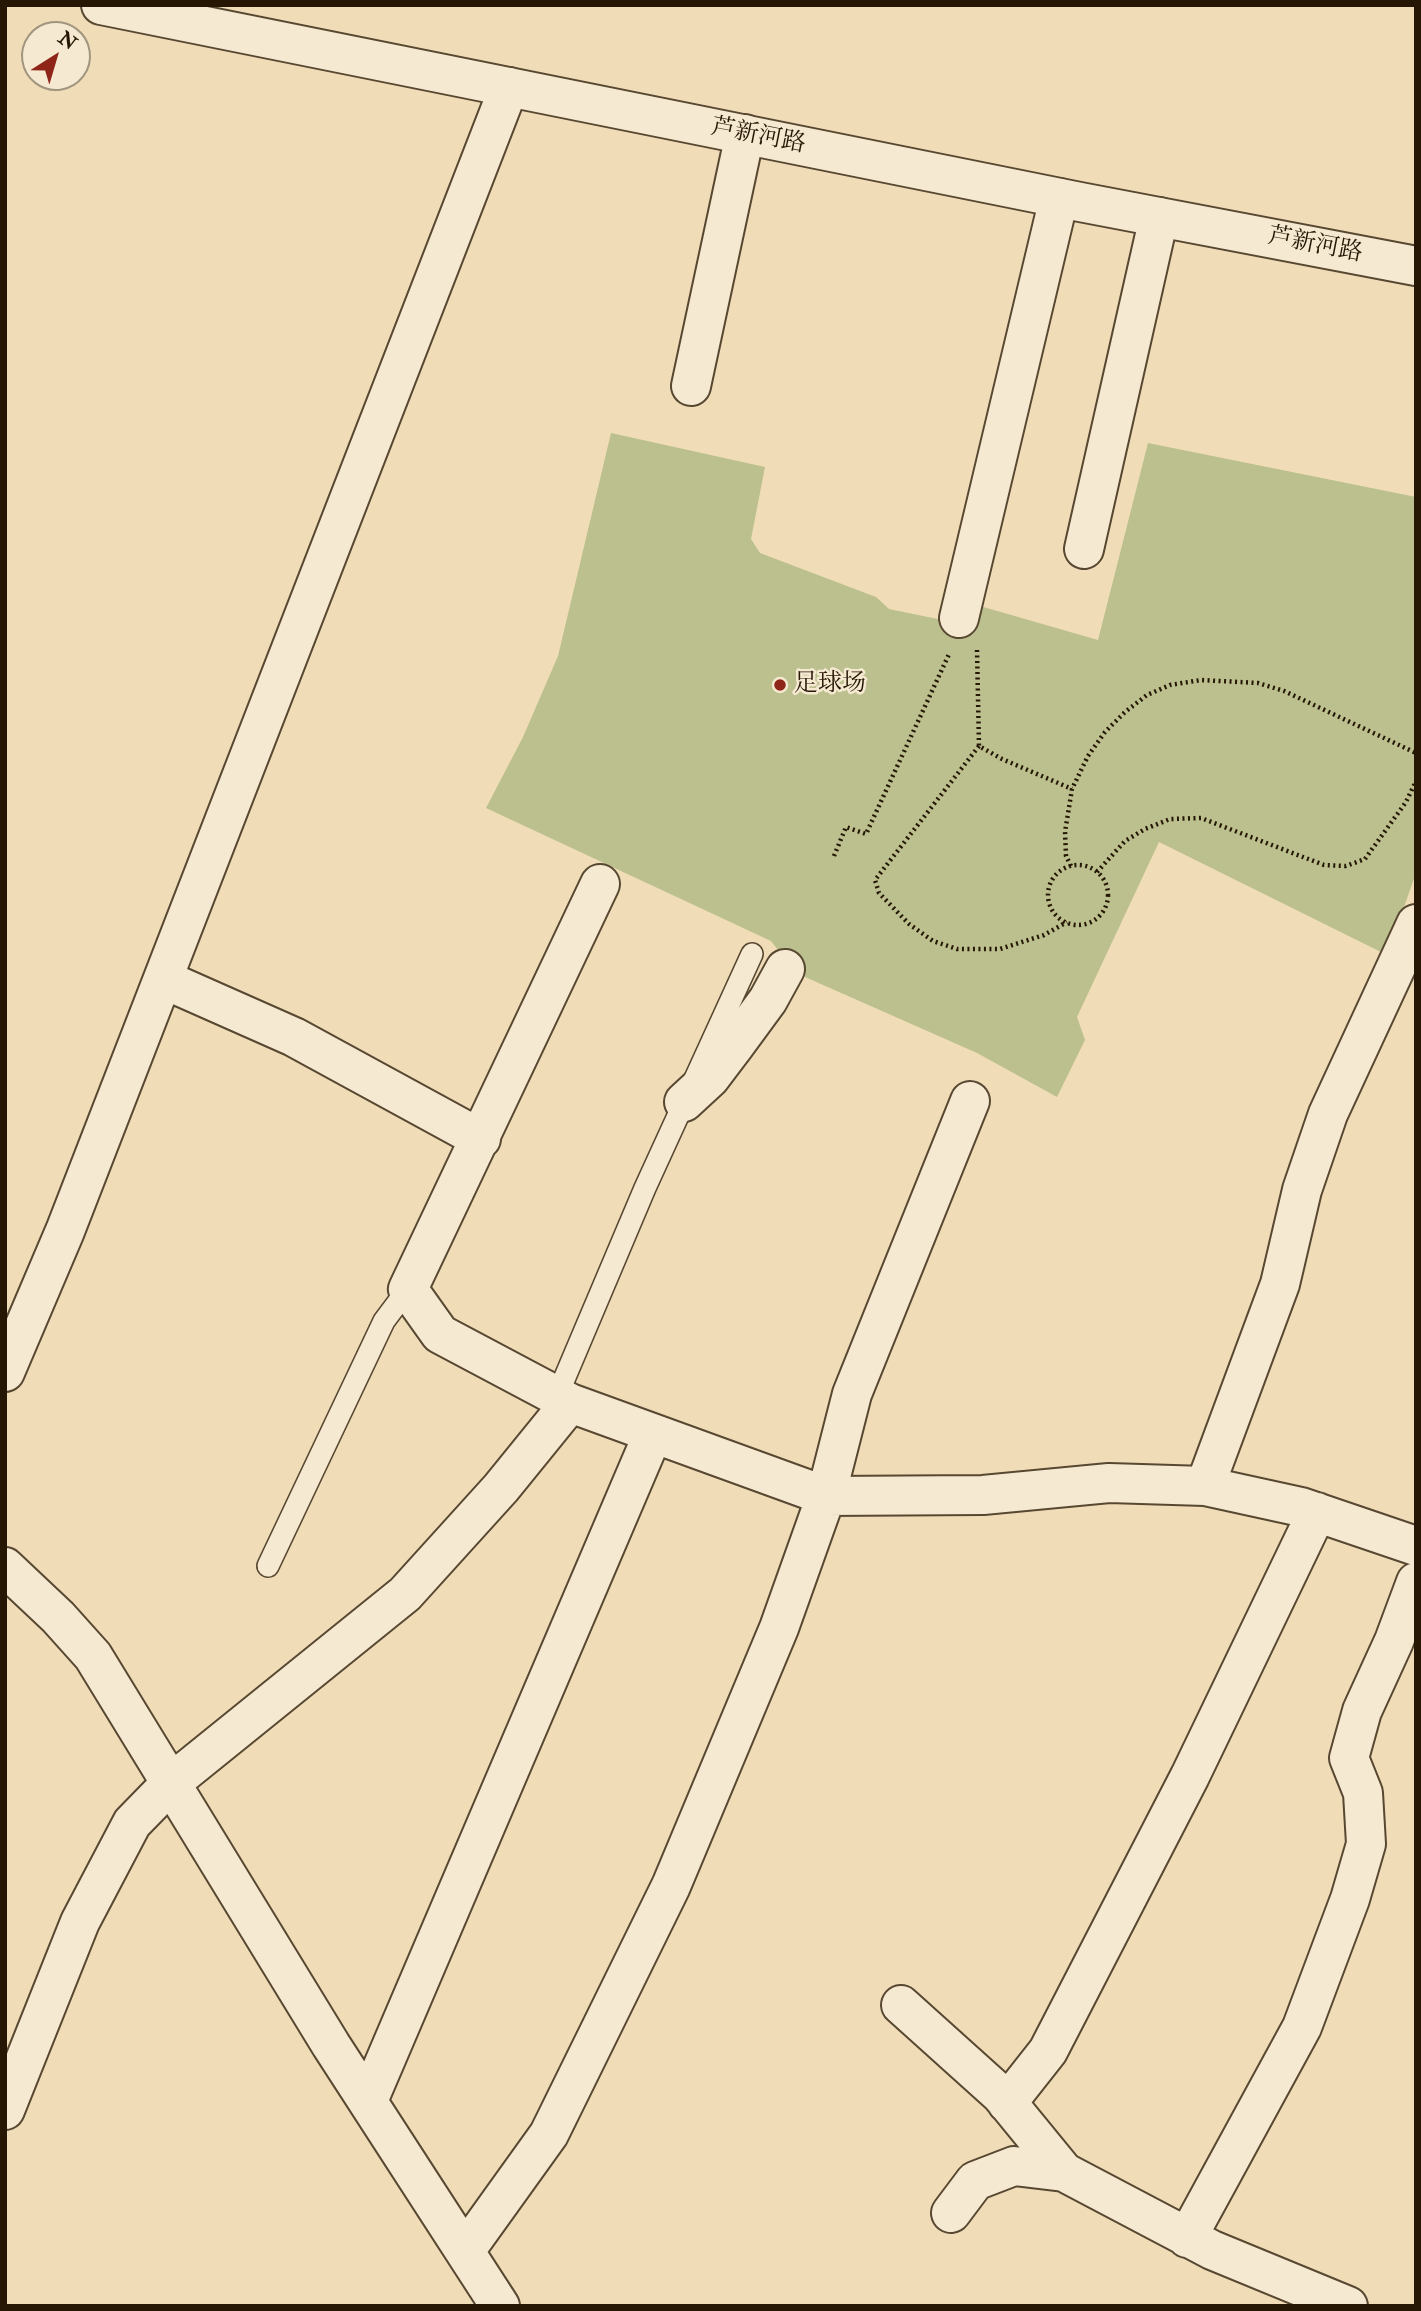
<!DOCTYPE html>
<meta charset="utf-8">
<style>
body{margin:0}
#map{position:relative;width:1421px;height:2311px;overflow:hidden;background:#f0ddb8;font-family:"IM FELL Double Pica",serif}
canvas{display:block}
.frame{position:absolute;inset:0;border:7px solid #261705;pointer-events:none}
.north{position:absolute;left:21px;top:21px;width:70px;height:70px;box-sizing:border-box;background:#f5e9d1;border:2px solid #a2957f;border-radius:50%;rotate:37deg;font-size:19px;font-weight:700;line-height:28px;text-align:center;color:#261705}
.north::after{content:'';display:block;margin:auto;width:24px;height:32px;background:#8f2418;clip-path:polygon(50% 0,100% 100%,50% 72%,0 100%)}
</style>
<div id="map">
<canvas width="1421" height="2311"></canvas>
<div class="frame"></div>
<div class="north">N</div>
</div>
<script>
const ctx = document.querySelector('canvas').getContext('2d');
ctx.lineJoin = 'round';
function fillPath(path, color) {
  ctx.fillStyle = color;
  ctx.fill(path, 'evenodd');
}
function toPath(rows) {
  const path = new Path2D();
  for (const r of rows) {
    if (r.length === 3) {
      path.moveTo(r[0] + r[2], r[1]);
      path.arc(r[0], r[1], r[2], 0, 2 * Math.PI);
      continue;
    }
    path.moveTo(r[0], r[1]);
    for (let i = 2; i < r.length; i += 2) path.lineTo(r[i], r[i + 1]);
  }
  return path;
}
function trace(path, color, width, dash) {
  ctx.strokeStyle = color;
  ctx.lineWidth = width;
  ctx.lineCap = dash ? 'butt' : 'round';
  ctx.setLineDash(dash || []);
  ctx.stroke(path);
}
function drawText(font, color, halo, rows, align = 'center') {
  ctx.font = font + ' "IM FELL Double Pica","Noto Serif SC",serif';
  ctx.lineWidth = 5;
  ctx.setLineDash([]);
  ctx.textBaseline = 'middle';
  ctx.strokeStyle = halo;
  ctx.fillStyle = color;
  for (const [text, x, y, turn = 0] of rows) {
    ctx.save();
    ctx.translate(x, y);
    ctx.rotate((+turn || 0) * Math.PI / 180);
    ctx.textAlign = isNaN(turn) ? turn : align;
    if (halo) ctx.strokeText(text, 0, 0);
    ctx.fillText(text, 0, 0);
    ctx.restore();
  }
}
const green = toPath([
 [611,433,765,467,751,539,760,553,876,597,889,609,967,625,973,604,1098,640,1148,443,1416,497,1416,873,1387,955,1159,842,1077,1017,1085,1040,1057,1097,977,1053,796,973,771,941,486,808,523,737,558,656]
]);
const path = toPath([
 [977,650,979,746,1002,759,1072,789],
 [979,746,875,880,879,893,909,924,933,941,957,949,1000,949,1044,935,1067,922],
 [834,856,846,827,866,834,950,652],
 [1078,895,30],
 [1071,866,1066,856,1065,832,1072,789,1088,756,1105,732,1125,712,1147,695,1170,685,1201,680,1258,683,1284,691,1416,753],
 [1097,872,1125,841,1145,829,1170,819,1201,818,1324,865,1346,866,1365,859,1406,802,1416,781]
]);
const service = toPath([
 [557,1396,645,1188,752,954],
 [268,1566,384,1321,408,1289]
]);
const minor = toPath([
 [691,386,745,134],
 [1084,549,1159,217],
 [959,618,1059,198],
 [600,884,408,1289,440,1334,570,1403,826,1496,983,1495,1109,1483,1205,1486,1301,1507,1416,1546],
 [163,979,294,1037,481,1139],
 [684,1102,710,1078,735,1045,768,1000,785,969],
 [5,1372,65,1231,509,87],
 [1205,1486,1280,1284,1302,1190,1328,1114,1416,924],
 [5,1567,58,1617,93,1656,331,2045,500,2306],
 [901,2005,1001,2095,1064,2172],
 [368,2101,653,1434],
 [1007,2103,1048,2051,1190,1776,1317,1512],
 [5,2110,80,1922,132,1823,171,1783,405,1594,501,1488,570,1403],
 [951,2213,975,2181,1014,2166,1064,2172,1212,2250,1348,2306],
 [1187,2238,1302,2027,1350,1899,1366,1844,1363,1793,1349,1758,1362,1711,1394,1641,1416,1582],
 [465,2251,549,2134,671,1886,779,1628,826,1496,852,1394,970,1101]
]);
const tertiary = toPath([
 [101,5,1080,202,1416,266]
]);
const markers = [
 [780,685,7,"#8f2418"]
];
const streetNames = [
 ["芦新河路",758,137,11],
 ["芦新河路",1315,246,11]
];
const poiNames = [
 ["足球场",794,685]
];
fillPath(green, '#bbc08e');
trace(service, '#584832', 24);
trace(minor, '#584832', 42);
trace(tertiary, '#584832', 42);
trace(path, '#261705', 4.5, [2, 3.5]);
trace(service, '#f5e9d1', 21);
trace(minor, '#f5e9d1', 38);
trace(tertiary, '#f5e9d1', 38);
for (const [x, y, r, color] of markers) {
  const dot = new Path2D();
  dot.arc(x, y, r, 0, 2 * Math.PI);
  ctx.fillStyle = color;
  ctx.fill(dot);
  trace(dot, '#f5e9d1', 2.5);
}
drawText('24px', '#261705', '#f5e9d1', streetNames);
drawText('24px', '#261705', '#f5e9d1', poiNames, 'left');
</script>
